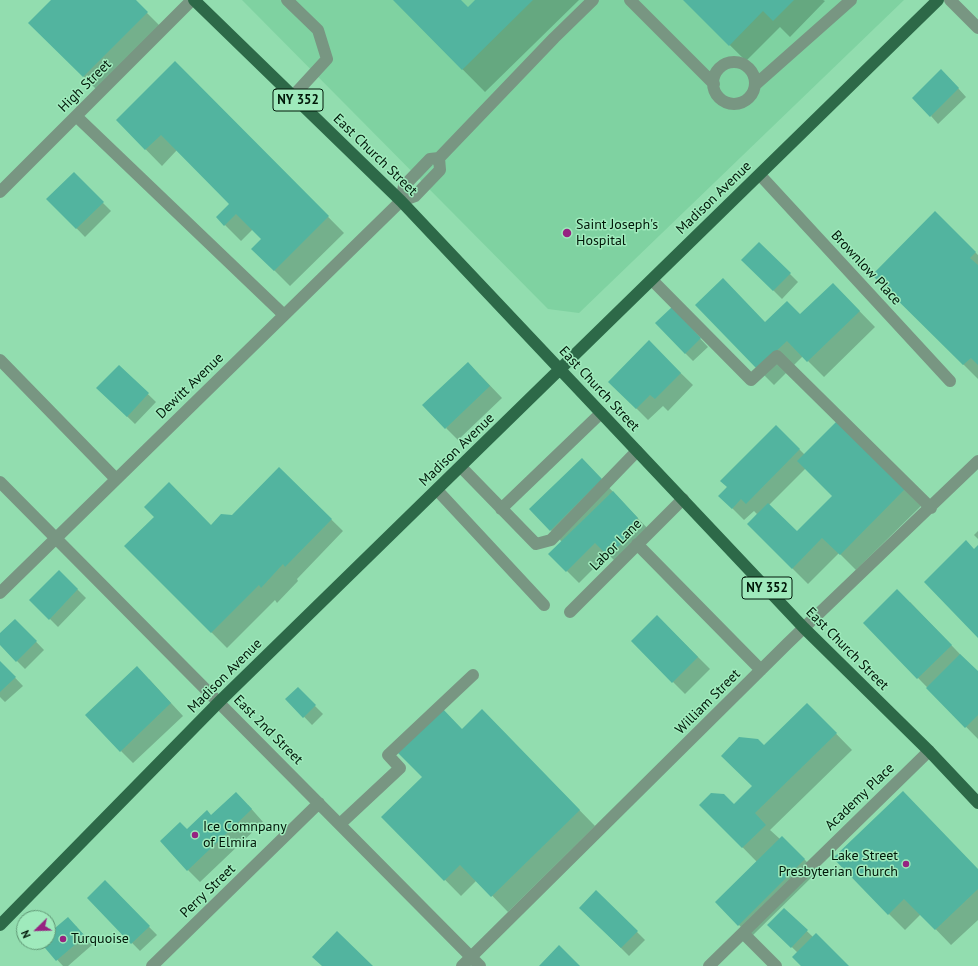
<!DOCTYPE html>
<style>
body{margin:0}
#map{position:relative;width:978px;height:966px;overflow:hidden;background:#92ddaf;font-family:"PT Sans",sans-serif}
canvas{display:block}
.north{position:absolute;left:16px;top:910px;width:40px;height:40px;box-sizing:border-box;background:#9feabc;border:1px solid #5f9674;border-radius:50%;rotate:247deg;font-size:11px;font-weight:700;line-height:16px;text-align:center;color:#001708}
.north::after{content:'';display:block;margin:auto;width:14px;height:18px;background:#962381;clip-path:polygon(50% 0,100% 100%,50% 72%,0 100%)}
</style>
<div id="map">
<canvas width="978" height="966"></canvas>
<div class="north">N</div>
</div>
<script>
const ctx = document.querySelector('canvas').getContext('2d');
ctx.lineJoin = 'round';
function fillPath(path, color) {
  ctx.fillStyle = color;
  ctx.fill(path, 'evenodd');
}
function toPath(rows) {
  const path = new Path2D();
  for (const r of rows) {
    if (r.length === 3) {
      path.moveTo(r[0] + r[2], r[1]);
      path.arc(r[0], r[1], r[2], 0, 2 * Math.PI);
      continue;
    }
    path.moveTo(r[0], r[1]);
    for (let i = 2; i < r.length; i += 2) path.lineTo(r[i], r[i + 1]);
  }
  return path;
}
function trace(path, color, width, dash) {
  ctx.strokeStyle = color;
  ctx.lineWidth = width;
  ctx.lineCap = dash ? 'butt' : 'round';
  ctx.setLineDash(dash || []);
  ctx.stroke(path);
}
function drawText(font, color, halo, rows, align = 'center') {
  ctx.font = font + ' "PT Sans",sans-serif';
  ctx.lineWidth = 3;
  ctx.setLineDash([]);
  ctx.textBaseline = 'middle';
  ctx.strokeStyle = halo;
  ctx.fillStyle = color;
  for (const [text, x, y, turn = 0] of rows) {
    ctx.save();
    ctx.translate(x, y);
    ctx.rotate((+turn || 0) * Math.PI / 180);
    ctx.textAlign = isNaN(turn) ? turn : align;
    if (halo) ctx.strokeText(text, 0, 0);
    ctx.fillText(text, 0, 0);
    ctx.restore();
  }
}
const built = toPath([
 [242,0,904,0,579,313,548,309]
]);
const shadow = toPath([
 [52,0,134,0,163,29,99,92,30,23],
 [394,0,460,0,468,8,477,0,579,0,485,92],
 [684,0,823,0,825,1,790,37,780,27,746,61],
 [175,62,344,233,290,286,253,249,263,239,253,229,241,241,217,217,230,204,177,150,162,166,117,120],
 [949,78,966,97,938,124,931,116],
 [74,174,111,211,85,237,48,199],
 [935,213,978,255,978,379,874,275],
 [759,243,798,282,782,299,743,260],
 [833,284,875,327,824,377,803,356,774,385,758,369,766,323,800,316],
 [680,317,708,347,693,361,685,353],
 [649,342,693,385,668,411,663,406,648,420,610,382],
 [119,366,156,402,135,424,106,396],
 [480,375,502,398,458,440,446,428],
 [837,422,921,506,856,570,839,553,808,584,748,524,757,514,754,511,744,520,720,496,776,426,805,455],
 [806,468,833,496,797,533,769,505],
 [582,459,649,530,621,567,608,554,579,583,550,554,562,542,531,509],
 [279,468,343,531,297,579,298,581,277,603,275,600,227,648,126,546,211,526,232,516],
 [978,531,978,539,974,535],
 [59,571,86,598,58,627,31,600],
 [910,602,978,673,978,739,864,623],
 [657,616,710,669,685,694,632,641],
 [15,620,44,650,25,669,0,644,0,635],
 [0,662,23,686,5,702,0,697],
 [149,679,183,716,133,763,121,751],
 [298,689,323,714,312,725,287,699],
 [807,704,852,750,770,830,780,839,782,837,817,872,751,937,716,902,757,862,701,805,734,805,753,787,764,747],
 [498,727,595,826,508,912,477,880,461,896,383,817,423,777,462,730],
 [903,792,978,870,978,920,951,945,921,914,905,930,889,914],
 [248,805,263,822,200,882,188,870,187,830,211,816],
 [105,882,157,935,140,951,88,898],
 [596,891,645,940,629,956,581,908],
 [784,909,813,937,848,966,803,966,798,953,769,925],
 [76,926,92,945,68,966,63,966,41,942,48,942,48,935]
]);
const building = toPath([
 [51,0,136,0,148,12,83,77,28,23],
 [393,0,461,0,468,7,475,0,533,0,462,70],
 [683,0,794,0,773,21,763,11,729,46],
 [175,61,329,216,274,271,251,249,261,239,236,214,224,226,216,217,229,204,161,135,145,150,116,120],
 [941,69,959,88,930,117,912,98],
 [74,172,104,202,76,229,46,199],
 [935,211,976,252,970,258,978,265,978,365,971,358,963,365,872,275],
 [759,242,791,273,773,291,741,260],
 [723,278,765,322,787,301,800,314,833,283,860,311,807,362,787,341,757,369,695,305],
 [672,307,701,338,685,354,655,323],
 [649,340,681,373,655,399,650,395,636,409,608,382],
 [468,362,490,386,445,429,422,405],
 [119,365,149,393,127,417,96,388],
 [837,421,905,489,840,555,822,538,792,569,747,524,768,503,797,531,832,496,797,461],
 [776,425,800,449,746,504,741,499,732,509,718,496,727,487,720,481],
 [582,458,602,479,550,531,529,509],
 [279,467,332,519,285,567,283,564,261,588,259,585,211,633,124,546,154,517,144,507,169,482,211,525,221,514,232,515],
 [613,491,638,518,627,529,632,534,608,556,595,543,566,572,548,554],
 [966,540,974,549,978,545,978,638,924,582],
 [59,570,78,589,49,620,29,600],
 [897,589,952,645,917,679,863,623],
 [657,615,698,657,672,683,631,641],
 [15,619,37,641,16,662,0,645,0,633],
 [960,654,978,671,978,715,965,728,926,688],
 [0,661,16,677,0,692],
 [137,666,171,703,120,752,85,715],
 [298,687,316,705,303,718,285,699],
 [807,703,837,733,755,813,766,825,742,848,699,805,711,793,724,794,734,804,752,786,721,756,739,737,758,739,764,745],
 [441,707,462,729,482,709,580,810,491,897,460,865,444,881,381,817,422,777,397,752],
 [903,791,978,869,978,889,935,930,904,899,888,915,833,858],
 [236,792,252,809,187,871,160,841,180,822,187,829,207,810,211,815],
 [782,836,805,859,738,926,715,902],
 [105,880,150,926,131,944,87,898],
 [596,890,638,931,621,948,579,908],
 [784,908,808,930,791,948,767,925],
 [68,917,85,936,56,961,40,942,48,942,48,934],
 [337,931,373,966,322,966,312,957],
 [816,933,849,966,801,966,792,957],
 [559,945,580,966,539,966]
]);
const minor = toPath([
 [287,0,318,30,327,59,293,96],
 [630,0,714,84],
 [950,0,978,28],
 [734,83,21],
 [755,85,851,0],
 [76,116,284,315],
 [439,158,554,38,593,0],
 [439,158,440,170,415,196,401,201,404,186,430,159,439,158],
 [760,175,950,381],
 [0,192,192,0],
 [652,280,751,380,777,356,931,508],
 [0,360,116,479],
 [461,467,536,544,551,540,637,451],
 [0,482,480,966],
 [437,490,544,605],
 [501,509,601,413],
 [637,544,761,670],
 [0,593,401,201],
 [570,612,683,499],
 [340,824,400,768,388,755,473,675],
 [743,933,776,966],
 [152,966,319,803],
 [462,966,788,643,978,461],
 [709,966,929,751]
]);
const major = toPath([
 [194,0,401,201,804,628,929,751,978,803],
 [0,925,219,702,938,0]
]);
const markers = [
 [567,233,5,"#962381"],
 [195,835,4,"#962381"],
 [906,864,4,"#962381"],
 [63,939,4,"#962381"]
];
const shields = [
 [298,100,50],
 [767,588,50]
];
const shieldNames = [
 ["NY 352",298,100],
 ["NY 352",767,588]
];
const streetNames = [
 ["High Street",85,86,-45],
 ["East Church Street",375,155,44],
 ["Madison Avenue",714,198,-44],
 ["Brownlow Place",866,268,47],
 ["Dewitt Avenue",190,386,-44],
 ["East Church Street",599,389,47],
 ["Madison Avenue",457,450,-44],
 ["Labor Lane",616,545,-45],
 ["East Church Street",847,649,45],
 ["Madison Avenue",225,676,-45],
 ["William Street",708,702,-45],
 ["East 2nd Street",268,730,45],
 ["Academy Place",860,797,-44],
 ["Perry Street",208,891,-44]
];
const poiNames = [
 ["Saint Joseph's",576,225],
 ["Hospital",576,241],
 ["Ice Comnpany",203,827],
 ["of Elmira",203,843],
 ["Lake Street",898,856,"right"],
 ["Presbyterian Church",898,872,"right"],
 ["Turquoise",71,939]
];
fillPath(built, '#7fd2a1');
fillPath(shadow, '#0003');
fillPath(building, '#52b49f');
trace(minor, '#789682', 12);
trace(major, '#2d6948', 12);
for (const [x, y, r, color] of markers) {
  const dot = new Path2D();
  dot.arc(x, y, r, 0, 2 * Math.PI);
  ctx.fillStyle = color;
  ctx.fill(dot);
  trace(dot, '#9feabc', 1.5);
}
for (const [x, y, w] of shields) {
  const box = new Path2D();
  box.roundRect(x - w / 2, y - 11, w, 22, 3);
  ctx.fillStyle = '#9feabc';
  ctx.fill(box);
  trace(box, '#001708', 1);
}
drawText('bold 13px', '#001708', null, shieldNames);
drawText('14px', '#001708', '#9feabc', streetNames);
drawText('14px', '#001708', '#9feabc', poiNames, 'left');
</script>
